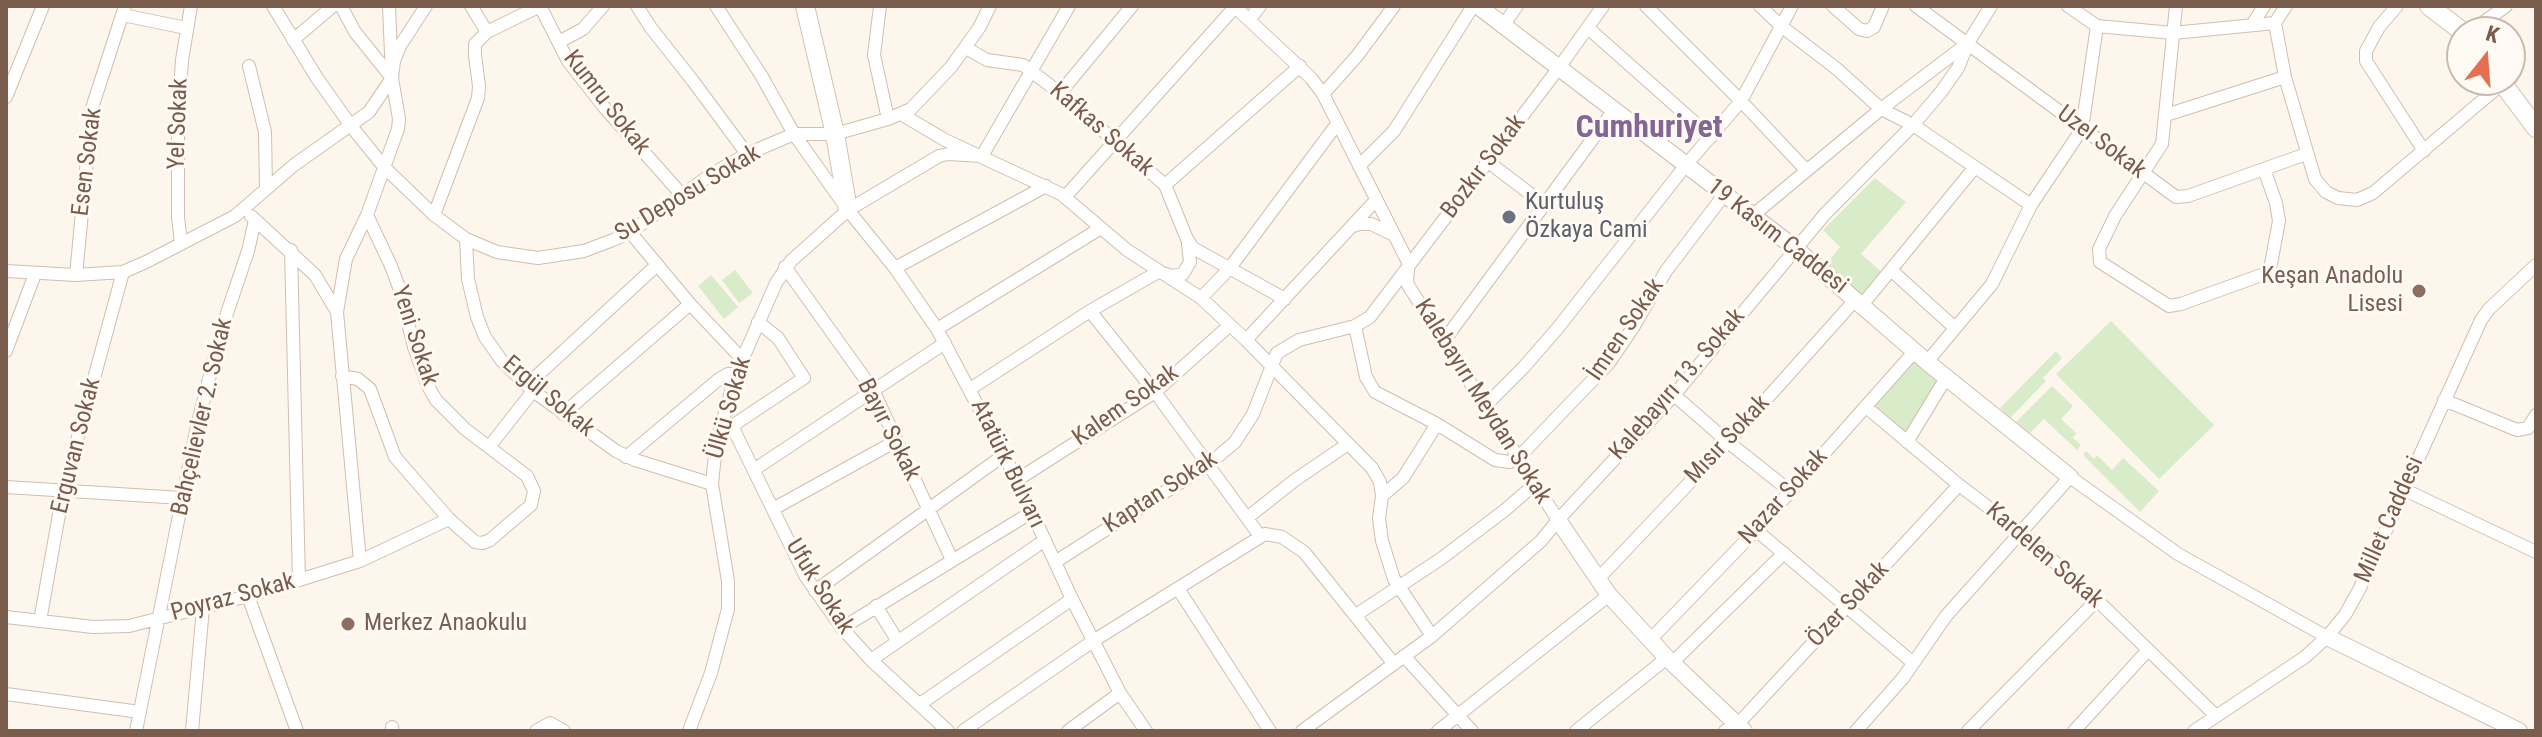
<!DOCTYPE html>
<meta charset="utf-8">
<style>
body{margin:0}
#map{position:relative;width:2542px;height:737px;overflow:hidden;background:#fdf6ec;font-family:"Roboto Condensed",sans-serif}
canvas{display:block}
.frame{position:absolute;inset:0;border:8px solid #7a5c4d;pointer-events:none}
.north{position:absolute;left:2446px;top:16px;width:80px;height:80px;box-sizing:border-box;background:#fffaf3;border:2px solid #cabbb1;border-radius:50%;rotate:17deg;font-size:22px;font-weight:700;line-height:32px;text-align:center;color:#7a5c4d}
.north::after{content:'';display:block;margin:auto;width:28px;height:36px;background:#e76f51;clip-path:polygon(50% 0,100% 100%,50% 72%,0 100%)}
</style>
<div id="map">
<canvas width="2542" height="737"></canvas>
<div class="frame"></div>
<div class="north">K</div>
</div>
<script>
const ctx = document.querySelector('canvas').getContext('2d');
ctx.lineJoin = 'round';
function fillPath(path, color) {
  ctx.fillStyle = color;
  ctx.fill(path, 'evenodd');
}
function toPath(rows) {
  const path = new Path2D();
  for (const r of rows) {
    path.moveTo(r[0], r[1]);
    for (let i = 2; i < r.length; i += 2) path.lineTo(r[i], r[i + 1]);
  }
  return path;
}
function trace(path, color, width, dash) {
  ctx.strokeStyle = color;
  ctx.lineWidth = width;
  ctx.lineCap = dash ? 'butt' : 'round';
  ctx.setLineDash(dash || []);
  ctx.stroke(path);
}
function drawText(font, color, halo, rows, align = 'center') {
  ctx.font = font + ' "Roboto Condensed",sans-serif';
  ctx.lineWidth = 6;
  ctx.setLineDash([]);
  ctx.textBaseline = 'middle';
  ctx.strokeStyle = halo;
  ctx.fillStyle = color;
  for (const [text, x, y, turn = 0] of rows) {
    ctx.save();
    ctx.translate(x, y);
    ctx.rotate((+turn || 0) * Math.PI / 180);
    ctx.textAlign = isNaN(turn) ? turn : align;
    if (halo) ctx.strokeText(text, 0, 0);
    ctx.fillText(text, 0, 0);
    ctx.restore();
  }
}
const green = toPath([
 [1875,178,1906,202,1861,254,1884,274,1862,298,1824,267,1840,247,1823,230],
 [735,270,753,293,739,303,722,280],
 [711,275,738,307,724,319,698,286],
 [2111,321,2214,425,2159,479,2056,374],
 [2056,351,2062,358,2043,378,2046,381,2010,418,2000,408],
 [1914,361,1939,380,1906,434,1873,406],
 [2052,386,2073,406,2061,419,2076,433,2073,438,2081,445,2077,450,2044,419,2030,433,2016,422],
 [2086,451,2094,459,2097,455,2112,470,2123,458,2159,491,2140,512,2083,455]
]);
const minor = toPath([
 [273,6,317,78,351,126,385,168,434,215,466,239,497,252,538,258,584,251,613,240,630,232,712,174,747,154,794,134,835,134,888,119,911,109,951,67,979,28,990,6],
 [341,6,355,32,392,78],
 [471,6,487,32],
 [637,6,651,28,693,81,747,154],
 [716,6,761,75,794,134,848,210,895,268,937,329,1017,480,1072,599,1120,693,1146,731],
 [880,6,874,55,888,119],
 [1234,6,1311,78,1323,94,1409,264,1407,278,1408,285,1558,520],
 [1646,6,1741,101,1806,170],
 [1760,6,1781,26,1837,69,1881,109,1913,125,2031,205],
 [1833,6,1859,29,1867,31,1874,27,1883,6],
 [1916,6,2176,197,2188,196,2306,154],
 [2068,6,2097,26,2173,33,2275,23],
 [2176,6,2162,144,2115,216,2099,249,2100,262,2169,306,2181,304,2267,273,2271,264,2279,221,2276,203,2264,169],
 [2286,6,2275,23,2285,77,2315,179,2326,192,2338,198,2357,200,2373,193,2503,83],
 [2397,6,2379,27,2366,51,2366,61,2424,151],
 [123,15,186,28],
 [1249,20,1260,6],
 [2252,25,2264,6],
 [1502,27,1517,6],
 [1588,28,1711,137],
 [2470,32,2506,6],
 [293,40,333,6],
 [559,42,583,29,603,6],
 [966,48,987,60,1023,65,1060,93,1165,185,1187,239,1193,248,1285,299],
 [249,66,265,132,266,188],
 [1060,93,1132,6],
 [1323,94,1357,56,1394,6],
 [6,97,43,6],
 [901,114,945,140,1061,194,1127,250,1201,298,1246,340,1372,468,1380,482,1382,496],
 [2166,115,2285,77],
 [1487,161,1545,205],
 [1359,166,1394,131,1473,6],
 [1165,185,1300,66],
 [1065,197,1235,7],
 [434,215,478,98,479,86,475,55,475,44,487,32,540,6,568,61,604,107,681,194],
 [251,216,315,275,337,312,360,561],
 [1752,216,1881,109,1968,43],
 [1353,226,1360,224,1371,224,1392,234],
 [630,232,690,304,742,359],
 [466,239,468,279,477,317,485,337,502,361,533,391,616,451,635,460,712,484],
 [181,243,178,217,178,122,182,60,191,6],
 [291,250,299,580],
 [785,267,873,390,952,560],
 [895,268,1046,186],
 [1891,270,1955,328],
 [6,271,76,275,123,272,146,262,235,216,294,165,369,112,392,78,394,61,400,46,426,6],
 [76,275,92,108,125,6],
 [1201,298,1229,269,1337,124],
 [1862,305,1975,167],
 [1090,311,1155,392,1260,536],
 [337,312,346,259,367,215,398,129,399,119,392,78,389,6],
 [1355,326,1366,377,1375,392,1437,424,1495,460,1510,462,1518,458,1609,363,1634,326,1666,271,1724,195],
 [937,329,1101,228],
 [1246,340,1376,200],
 [1443,342,1614,110],
 [6,351,35,274],
 [1927,362,1992,284,2031,205,2082,129,2097,26],
 [342,376,358,379,370,389,395,457,449,519,475,542,483,543,490,540,531,505,534,491,527,476,465,429,436,400,428,386,414,347,400,290,391,266,367,215],
 [527,385,657,265],
 [970,389,1090,311,1158,272,1173,276,1183,274,1190,262,1188,244],
 [1674,395,1728,442,1790,491],
 [2444,400,2517,430,2528,428,2536,415],
 [1485,406,1523,368,1557,329,1686,165,1741,101,1792,6],
 [1866,407,1959,485,2021,532,2097,600,2215,715],
 [563,414,690,304],
 [722,421,732,426,806,577,842,628,871,660,948,731],
 [732,426,804,378,778,338,758,322],
 [1907,442,1946,378],
 [489,447,533,391],
 [626,457,719,379,728,374,736,374],
 [755,469,945,343],
 [1017,480,1155,392,1230,325],
 [6,487,182,498],
 [2403,489,2536,552],
 [773,509,896,441],
 [1247,518,1295,480,1348,444],
 [1756,530,1912,662],
 [1055,562,1209,464,1235,442,1253,414,1277,353,1299,340,1355,326,1370,317,1558,69,1603,6],
 [1598,579,1728,442,1856,299],
 [1179,590,1270,731],
 [815,591,1004,455],
 [248,596,297,731],
 [876,606,897,640],
 [1356,615,1442,558,1505,510,1534,485],
 [6,617,93,627,129,626,248,596,360,561,449,519],
 [40,621,63,492,123,272],
 [842,628,1032,512],
 [1432,636,1394,579,1382,541,1379,518,1382,496,1403,478,1437,424],
 [1650,640,1756,530,1915,351],
 [1404,656,1472,731],
 [871,660,1045,540],
 [1672,663,1784,553],
 [6,694,140,712],
 [920,704,1072,599],
 [392,727,393,731],
 [136,731,197,426,222,328,248,251,255,220],
 [192,731,203,608],
 [536,731,550,723,564,731],
 [689,731,711,673,728,609,728,581,712,484,716,445,736,374,776,283,791,261,848,210,939,156,948,154,982,156,1069,6],
 [963,731,1093,641,1265,534,1282,537,1304,552,1394,664],
 [1068,731,1120,693],
 [1302,731,1432,636,1541,541,1558,520,1674,395,1825,214,1913,125,1941,92,1958,68,1968,43,1991,6],
 [1438,731,1609,595],
 [1576,731,1667,658],
 [1725,731,1738,724,1959,485],
 [1856,731,1903,678,1946,616,2070,477,2178,554,2327,637],
 [1968,731,2097,600],
 [2074,731,2148,650],
 [2194,731,2305,657,2327,637,2345,615,2359,590,2481,320,2489,309,2536,265]
]);
const tertiary = toPath([
 [1478,6,1795,248,1927,362,2070,477],
 [1558,520,1609,595,1667,658,1744,731],
 [2327,637,2519,731]
]);
const secondary = toPath([
 [805,6,835,134,848,210],
 [2429,6,2463,32],
 [2500,80,2536,128]
]);
const markers = [
 [1509,217,8,"#6b7280"],
 [2419,291,8,"#8d6e63"],
 [348,624,8,"#8d6e63"]
];
const streetNames = [
 ["Kumru Sokak",606,103,52],
 ["Yel Sokak",179,124,-88],
 ["Kafkas Sokak",1101,130,41],
 ["Uzel Sokak",2101,143,37],
 ["Esen Sokak",88,162,-83],
 ["Bozkır Sokak",1484,167,-53],
 ["Su Deposu Sokak",688,194,-31],
 ["19 Kasım Caddesi",1777,237,38],
 ["İmren Sokak",1626,330,-56],
 ["Yeni Sokak",414,336,72],
 ["Kalebayırı 13. Sokak",1678,385,-49],
 ["Ergül Sokak",548,397,40],
 ["Kalebayırı Meydan Sokak",1482,402,58],
 ["Kalem Sokak",1126,406,-35],
 ["Ülkü Sokak",730,408,-74],
 ["Bahçelievler 2. Sokak",203,417,-77],
 ["Bayır Sokak",888,430,63],
 ["Mısır Sokak",1728,440,-47],
 ["Erguvan Sokak",77,446,-76],
 ["Atatürk Bulvarı",1007,464,64],
 ["Kaptan Sokak",1161,493,-33],
 ["Nazar Sokak",1784,497,-48],
 ["Millet Caddesi",2390,520,-66],
 ["Kardelen Sokak",2044,556,41],
 ["Ufuk Sokak",819,587,58],
 ["Poyraz Sokak",233,598,-15],
 ["Özer Sokak",1849,605,-47]
];
const worshipNames = [
 ["Kurtuluş",1525,203],
 ["Özkaya Cami",1525,231]
];
const educationNames = [
 ["Keşan Anadolu",2403,277],
 ["Lisesi",2403,305],
 ["Merkez Anaokulu",364,624,"left"]
];
const districtNames = [
 ["Cumhuriyet",1649,129]
];
fillPath(green, '#d8ecc9');
trace(minor, '#d1beb0', 14);
trace(tertiary, '#d1beb0', 18);
trace(secondary, '#d6c0b0', 20);
trace(minor, '#fff', 12);
trace(tertiary, '#fff', 16);
trace(secondary, '#fff', 18);
for (const [x, y, r, color] of markers) {
  const dot = new Path2D();
  dot.arc(x, y, r, 0, 2 * Math.PI);
  ctx.fillStyle = color;
  ctx.fill(dot);
  trace(dot, '#fffaf3', 3);
}
drawText('24px', '#7a5c4d', '#fffaf3', streetNames);
drawText('24px', '#5b616d', '#fffaf3', worshipNames, 'left');
drawText('24px', '#785e54', '#fffaf3', educationNames, 'right');
drawText('bold 32px', '#846695', '#fffaf3', districtNames);
</script>
